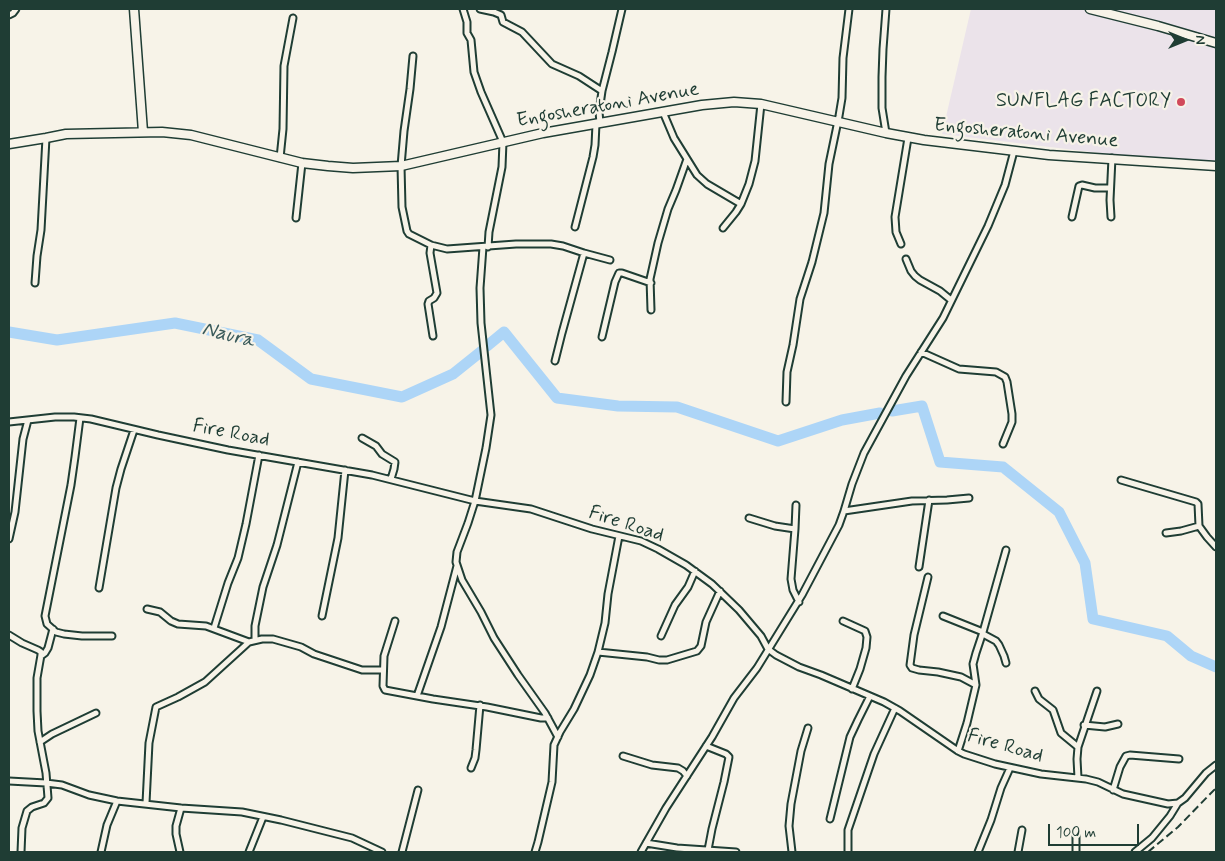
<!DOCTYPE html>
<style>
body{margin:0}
#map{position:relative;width:1225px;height:861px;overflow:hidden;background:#f7f3e8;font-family:Mynerve,sans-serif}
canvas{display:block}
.frame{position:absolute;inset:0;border:10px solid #1f3d34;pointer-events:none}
.north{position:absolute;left:1160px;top:15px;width:50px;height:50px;-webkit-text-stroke:4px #f7f3e8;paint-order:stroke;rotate:90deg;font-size:14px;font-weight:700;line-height:20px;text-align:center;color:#1f3d34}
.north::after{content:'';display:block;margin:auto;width:18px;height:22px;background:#1f3d34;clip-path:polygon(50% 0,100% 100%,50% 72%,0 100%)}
.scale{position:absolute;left:1048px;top:824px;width:91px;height:22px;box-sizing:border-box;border:2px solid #1f3d34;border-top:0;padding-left:6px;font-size:15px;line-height:18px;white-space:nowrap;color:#1f3d34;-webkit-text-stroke:4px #f7f3e8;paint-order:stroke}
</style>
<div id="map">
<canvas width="1225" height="861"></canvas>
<div class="frame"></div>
<div class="north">N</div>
<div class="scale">100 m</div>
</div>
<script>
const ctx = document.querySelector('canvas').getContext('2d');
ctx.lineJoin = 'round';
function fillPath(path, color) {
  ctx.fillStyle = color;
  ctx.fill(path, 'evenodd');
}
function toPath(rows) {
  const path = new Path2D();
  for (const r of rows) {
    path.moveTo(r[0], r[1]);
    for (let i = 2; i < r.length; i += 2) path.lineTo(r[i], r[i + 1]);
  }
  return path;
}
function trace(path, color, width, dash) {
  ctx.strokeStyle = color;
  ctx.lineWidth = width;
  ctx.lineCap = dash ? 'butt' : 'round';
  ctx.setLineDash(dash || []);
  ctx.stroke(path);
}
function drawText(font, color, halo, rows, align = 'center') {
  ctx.font = font + ' Mynerve,sans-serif';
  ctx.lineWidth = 4.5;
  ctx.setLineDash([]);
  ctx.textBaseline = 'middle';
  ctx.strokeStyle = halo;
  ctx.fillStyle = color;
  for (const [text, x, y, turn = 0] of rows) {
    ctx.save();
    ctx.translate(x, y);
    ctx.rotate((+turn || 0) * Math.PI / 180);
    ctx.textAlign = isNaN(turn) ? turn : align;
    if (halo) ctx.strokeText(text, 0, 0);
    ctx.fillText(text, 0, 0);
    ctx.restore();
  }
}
const built = toPath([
 [971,9,1216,9,1216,167,942,134]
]);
const river = toPath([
 [9,332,57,340,175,323,258,340,311,379,402,397,453,374,483,350],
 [487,346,504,332,557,398,618,406,677,407,778,441,842,420,880,413],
 [892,411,922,406,940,462,1003,467,1059,512,1085,563,1093,619,1167,636,1191,656,1216,667]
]);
const street = toPath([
 [463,9,467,22,467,33,471,40,474,72,481,92,503,142,502,167,489,232,488,247],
 [480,9,494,12,501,15,503,22,522,32,552,64,579,76,602,91],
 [9,15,13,13,16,9],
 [413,56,410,89,404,131,401,166,402,207,407,231,409,234,431,245,447,249,516,244,551,244,563,246,584,253,610,260],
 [663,112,674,138,697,175,707,184,741,204],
 [600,123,599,112,602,91,612,52,622,9],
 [886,133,882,108,882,77,883,49,886,9],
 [280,158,283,129,284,66,293,18],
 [1072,217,1079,186,1082,185,1095,188,1110,188],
 [1111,217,1110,200,1112,158],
 [296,218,302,163],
 [575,227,593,157,595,145,596,124],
 [723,228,736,212,741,204,749,184,755,161,761,104],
 [901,244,896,232,895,217,908,138],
 [431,245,430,253,437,293,434,298,429,301,428,304,433,336],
 [483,247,480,288,481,323,491,415,486,448,475,501,468,523,457,552,456,562,462,580,481,612,494,638,518,675,545,713,558,737],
 [906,259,911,271,915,276,920,280,940,291,951,300],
 [35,283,37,256,41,230,46,138],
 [651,310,650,279,658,243,668,209,676,190,687,159],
 [602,337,615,282,619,273,622,273,651,283],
 [921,352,959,369,996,372,1005,377,1007,382,1012,414,1012,422,1003,444],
 [555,361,562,333,584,253],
 [786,402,787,372,793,345,800,299,812,262,824,213,829,164,839,116,842,98,843,58,849,9],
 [80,418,75,457,71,485,45,616,47,624,56,632,64,634,82,636,112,636],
 [9,422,55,417,74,417,91,419,158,435,228,450,372,475,475,501,531,509,592,529,641,541,658,549,686,565,712,584,739,610,761,636,768,649,776,655,799,667,821,675,884,702,900,711,958,751,964,754,995,764,1041,774,1086,779,1098,782,1123,794,1168,804,1178,803,1185,798,1206,773,1216,765],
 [362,438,376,446,382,454,395,462,394,469,391,479],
 [1121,480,1196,502,1198,504,1199,526,1207,537,1216,547],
 [796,505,795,529,791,579,793,590,799,602],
 [844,511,912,501,947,500,969,498],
 [749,518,775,526,795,529],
 [1166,533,1181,531,1199,526],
 [9,539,15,512,23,439,28,420],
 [919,567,929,500],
 [928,577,914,635,910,665,912,668,919,670,938,672,961,677,976,685],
 [99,588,116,488,121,469,134,430],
 [147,609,160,612,171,621,178,624,206,626,249,642],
 [322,616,338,538,345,470],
 [943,616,983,632],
 [395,621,384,656,383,686,385,690,433,699,487,707,541,718,548,718],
 [843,621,865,631,867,637,866,648,860,669,852,689],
 [214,628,228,583,238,558,246,524,259,455],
 [983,634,996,641,999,645,1004,656,1006,663],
 [9,635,22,643,38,650,41,652,41,655,37,678,37,711,38,731,46,773,48,798,44,803,32,807,27,811,22,828,21,852],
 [661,636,675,605,688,587,695,571],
 [255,640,255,626,263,587,277,545,298,462],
 [598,652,647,657,659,660,667,660,697,651,701,646,706,622,720,591],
 [41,656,45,653,48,648,53,629],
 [1035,691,1039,699,1053,710,1061,733,1078,747],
 [417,696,441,627,457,566],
 [1084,725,1105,727,1118,724],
 [40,742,52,734,96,713],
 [706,746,726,754,729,757,724,782,712,829,708,850],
 [958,751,967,723,976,685,973,664,976,653,983,632,1006,550],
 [623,756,652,765,678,768,683,771,687,776],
 [471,768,475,758,476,750,480,705],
 [1078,778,1077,759,1078,747,1097,691],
 [9,781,46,783,62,785,89,795,117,801,181,808,242,812,281,820,352,838,382,852],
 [1113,790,1120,767,1126,756,1130,755,1179,759],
 [146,803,149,743,156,707,178,697,205,682,249,642,262,639,273,639,301,647,314,654,362,670,383,670],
 [830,819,850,737,858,720,870,696],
 [1076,832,1076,852],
 [646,843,677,848,736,852],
 [101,852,107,825,117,801],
 [180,852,176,834,176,826,181,808],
 [249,852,263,817],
 [402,852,418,790],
 [535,852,538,842,552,782,554,745,560,732,574,709,590,675,598,652,605,623,608,594,619,536],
 [641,852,666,808,712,737,734,698,757,668,802,595,839,525,844,511,852,484,864,453,906,376,943,318,988,226,1005,185,1014,151],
 [792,852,789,826,791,804,801,751,808,728],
 [848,852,848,830,874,754,895,708],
 [978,852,991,820,1001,788,1010,768],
 [1018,852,1022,830],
 [1135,852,1152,838,1170,816,1178,803]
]);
const secondary = toPath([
 [134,9,143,132],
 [1090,9,1158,26,1216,43],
 [9,144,46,138,66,134,162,132,191,135,302,163,328,166,353,168,401,166,543,133,702,105,734,102,761,104,886,133,924,140,1049,155,1216,166]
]);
const rail = toPath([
 [1148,852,1178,827,1216,788]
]);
const markers = [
 [1181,102,5,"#d1495b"]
];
const poiNames = [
 ["SUNFLAG FACTORY",1171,102]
];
const streetNames = [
 ["Engosheratoni Avenue",608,106,-10],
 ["Engosheratoni Avenue",1026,134,5],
 ["Fire Road",231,434,11],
 ["Fire Road",626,525,18],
 ["Fire Road",1005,747,16]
];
const waterNames = [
 ["Naura",228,336,14]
];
fillPath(built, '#ebe3ea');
trace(river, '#add5f7', 11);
trace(street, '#1f3d34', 9);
trace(secondary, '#1f3d34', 11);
trace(street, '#f7f3e8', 5);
trace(secondary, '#f7f3e8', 8);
trace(rail, '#1f3d34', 2, [8, 4]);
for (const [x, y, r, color] of markers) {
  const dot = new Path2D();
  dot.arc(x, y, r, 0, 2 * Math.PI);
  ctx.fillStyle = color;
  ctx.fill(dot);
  trace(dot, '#f7f3e8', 2);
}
drawText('20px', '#1f3d34', '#f7f3e8', poiNames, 'right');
drawText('20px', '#1f3d34', '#f7f3e8', streetNames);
drawText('italic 21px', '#3b5b5b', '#f7f3e8', waterNames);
</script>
